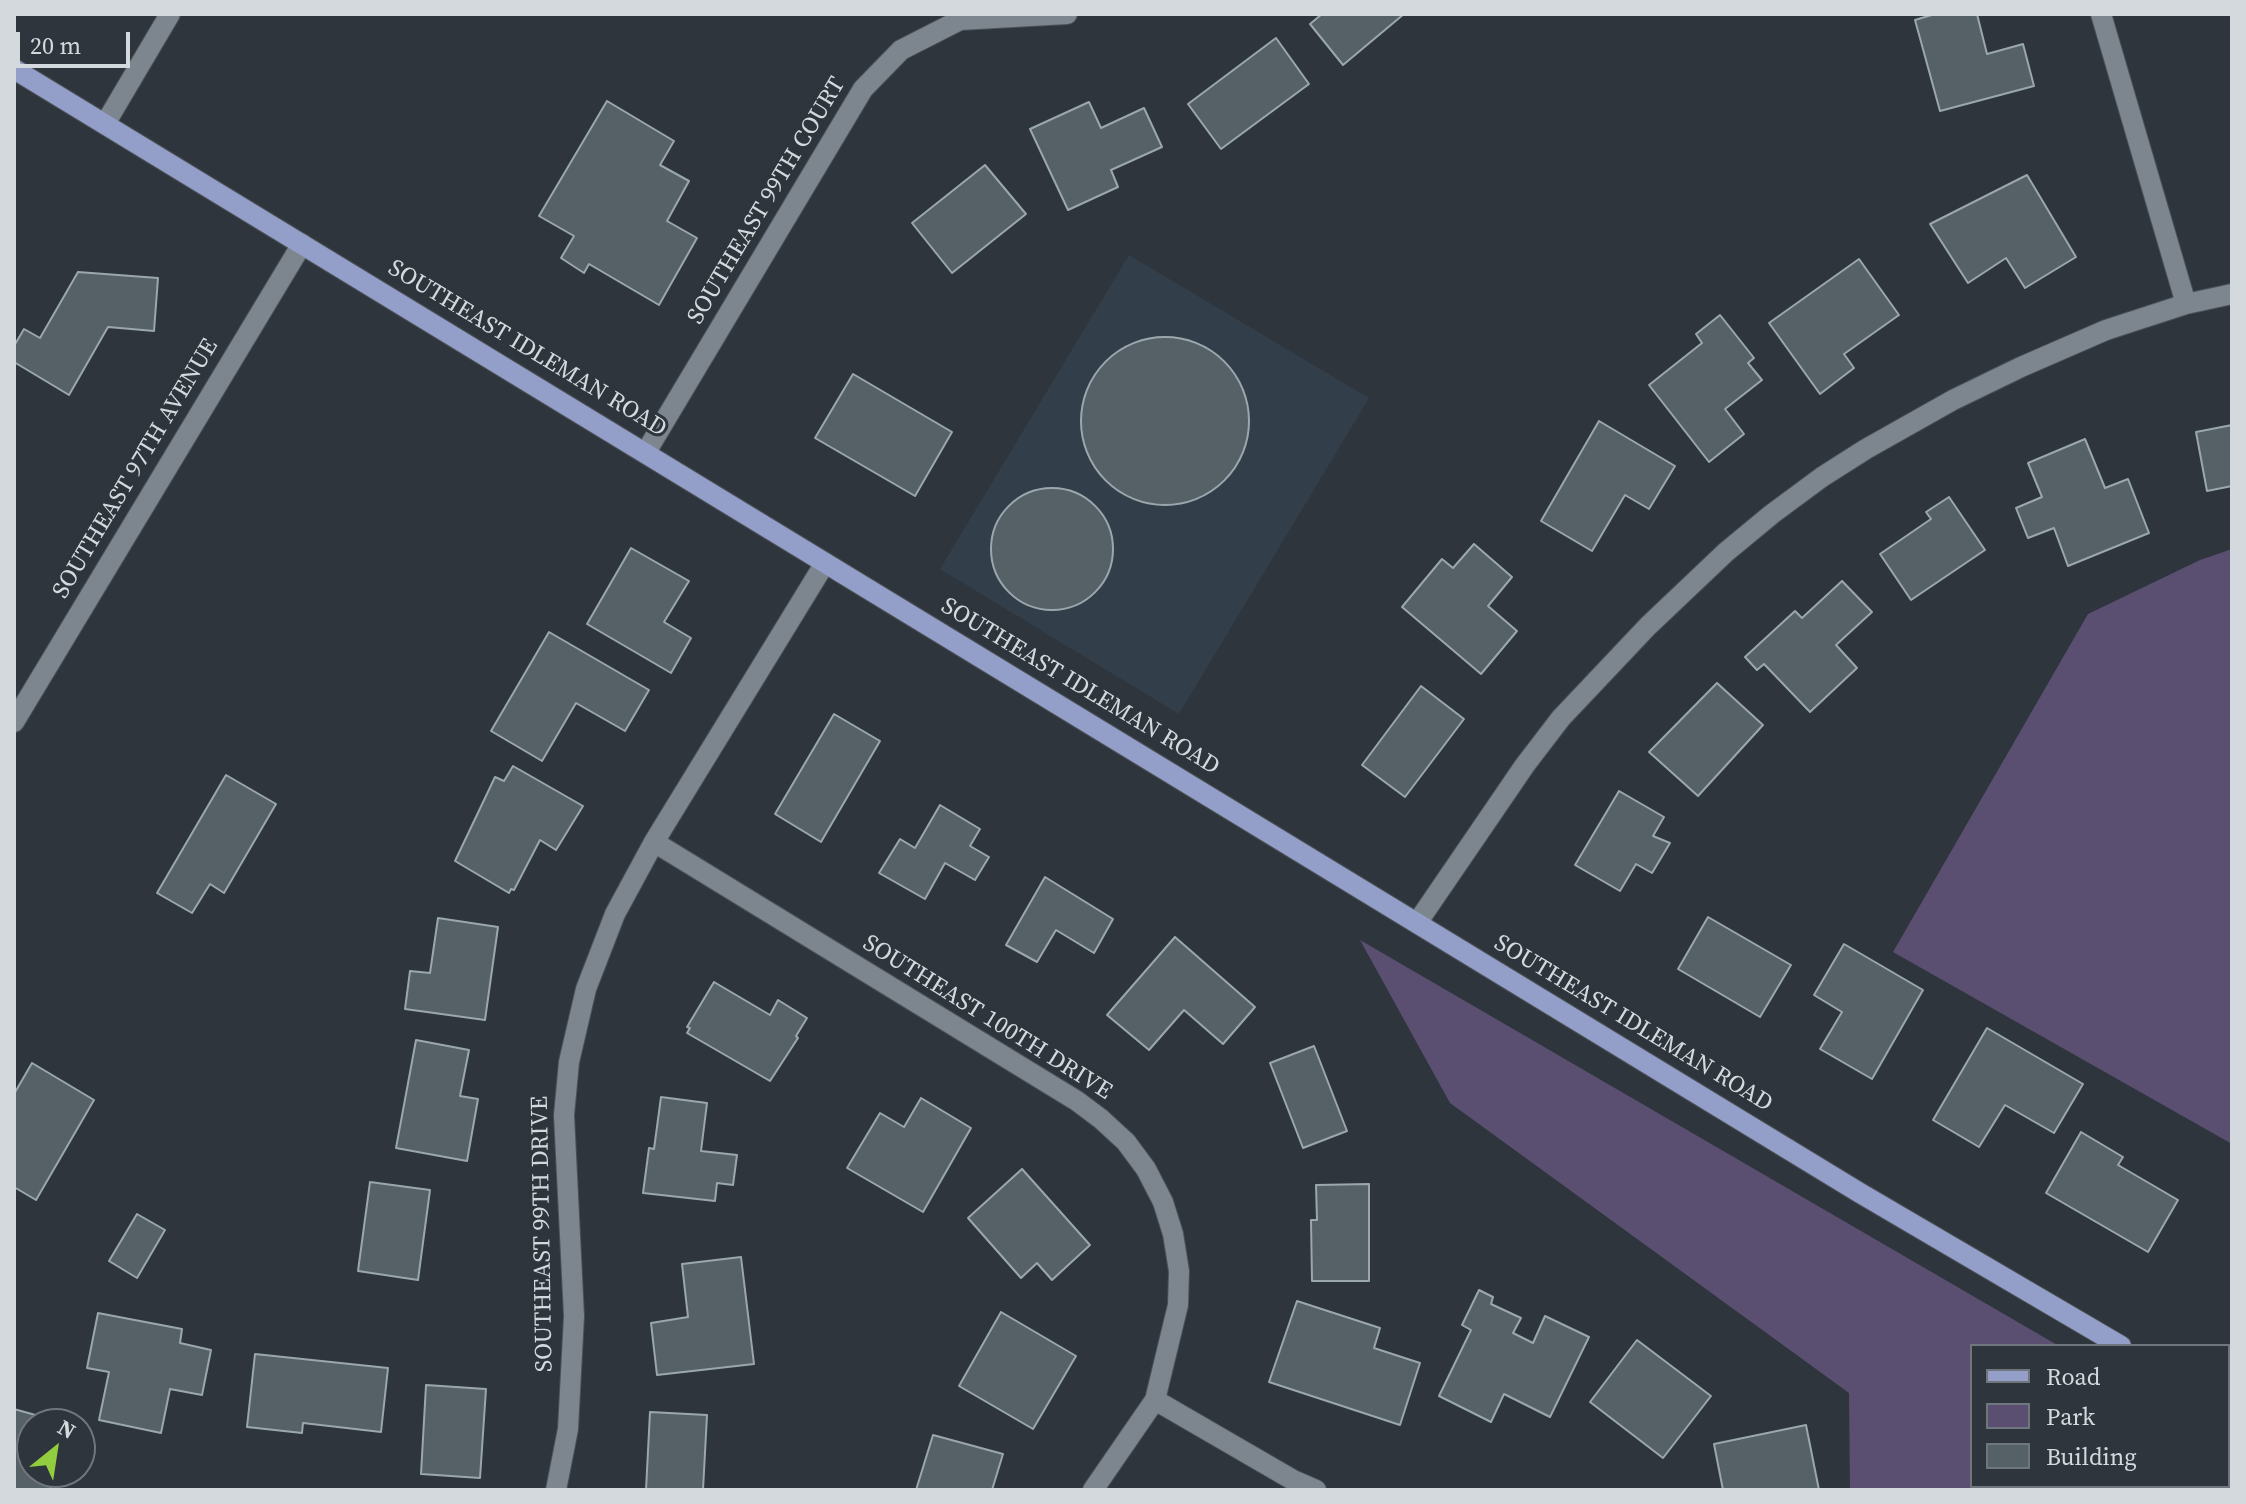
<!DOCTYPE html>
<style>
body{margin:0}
#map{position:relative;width:2246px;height:1504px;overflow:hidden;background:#2e353c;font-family:"Source Serif 4",serif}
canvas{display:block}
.frame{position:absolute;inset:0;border:16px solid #d4d9dd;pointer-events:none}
.legend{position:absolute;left:1970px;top:1344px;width:260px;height:144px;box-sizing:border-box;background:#2e353c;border:2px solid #70777c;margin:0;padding:10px 14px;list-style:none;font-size:24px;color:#d4d9dd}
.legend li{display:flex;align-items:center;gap:16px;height:40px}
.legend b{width:40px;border:2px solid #70777c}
.north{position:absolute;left:16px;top:1408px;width:80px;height:80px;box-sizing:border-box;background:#2e353c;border:2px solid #70777c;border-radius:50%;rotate:30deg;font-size:22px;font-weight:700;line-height:32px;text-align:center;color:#d4d9dd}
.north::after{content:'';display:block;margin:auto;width:28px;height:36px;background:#92cd3f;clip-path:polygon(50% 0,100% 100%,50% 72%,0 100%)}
.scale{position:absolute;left:16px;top:32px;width:114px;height:36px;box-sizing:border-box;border:4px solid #d4d9dd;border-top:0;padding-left:10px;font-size:24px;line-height:28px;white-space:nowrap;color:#d4d9dd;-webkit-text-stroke:6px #2e353c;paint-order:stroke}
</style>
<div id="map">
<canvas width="2246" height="1504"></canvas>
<div class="frame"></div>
<ul class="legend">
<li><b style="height:10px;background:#949fc9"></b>Road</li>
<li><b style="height:22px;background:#5a4f70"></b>Park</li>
<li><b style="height:22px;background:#556166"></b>Building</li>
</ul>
<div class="north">N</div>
<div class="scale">20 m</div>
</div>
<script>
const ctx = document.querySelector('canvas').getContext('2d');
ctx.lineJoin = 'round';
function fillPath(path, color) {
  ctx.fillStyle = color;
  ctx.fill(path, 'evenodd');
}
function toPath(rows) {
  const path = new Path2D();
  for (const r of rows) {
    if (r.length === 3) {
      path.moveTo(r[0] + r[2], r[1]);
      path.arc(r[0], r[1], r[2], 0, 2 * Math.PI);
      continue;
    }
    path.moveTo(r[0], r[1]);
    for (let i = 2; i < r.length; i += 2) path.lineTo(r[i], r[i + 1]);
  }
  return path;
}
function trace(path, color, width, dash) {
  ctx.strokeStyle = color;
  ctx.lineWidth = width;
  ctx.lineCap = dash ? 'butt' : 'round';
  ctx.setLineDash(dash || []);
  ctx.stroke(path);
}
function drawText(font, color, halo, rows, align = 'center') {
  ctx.font = font + ' "Source Serif 4",serif';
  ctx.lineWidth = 6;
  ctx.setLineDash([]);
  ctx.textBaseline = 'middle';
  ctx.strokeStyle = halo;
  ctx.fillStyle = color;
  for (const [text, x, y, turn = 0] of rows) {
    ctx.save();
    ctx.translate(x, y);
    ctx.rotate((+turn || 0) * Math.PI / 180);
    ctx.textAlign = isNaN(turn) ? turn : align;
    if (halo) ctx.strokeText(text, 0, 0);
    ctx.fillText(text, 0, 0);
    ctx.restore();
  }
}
const built = toPath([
 [1129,255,1369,398,1179,714,940,569]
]);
const green = toPath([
 [2232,549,2232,1144,1893,952,2088,614,2200,560],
 [1360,940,2059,1346,1972,1346,1972,1486,2047,1486,2045,1490,1850,1490,1849,1393,1450,1103]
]);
const building = toPath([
 [1322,14,1404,14,1343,65,1310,24,1322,14],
 [1935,14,1977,14,1987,54,2023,44,2034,86,1940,111,1915,20,1935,14],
 [1276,38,1309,84,1221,149,1188,104,1276,38],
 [607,101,674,141,660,165,689,181,667,221,697,238,659,305,589,264,584,273,561,258,574,236,539,216,607,101],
 [1089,102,1101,128,1144,108,1162,147,1111,170,1118,187,1068,210,1030,129,1089,102],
 [985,165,1026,214,952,273,912,223,985,165],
 [2027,175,2076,257,2025,288,2006,258,1968,283,1930,224,2027,175],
 [1859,259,1899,315,1844,354,1854,368,1820,394,1769,323,1859,259],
 [78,272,158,278,154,331,108,327,69,395,14,362,14,346,24,329,40,338,78,272],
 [1720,315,1754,358,1748,363,1762,380,1725,409,1744,434,1709,462,1649,385,1702,343,1696,334,1720,315],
 [1165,421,84],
 [853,374,952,432,915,496,815,438,853,374],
 [1599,421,1675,466,1649,509,1625,495,1592,551,1541,521,1599,421],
 [2232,425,2232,486,2207,491,2196,432,2232,425],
 [2085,439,2105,488,2128,479,2149,533,2068,566,2054,528,2028,538,2016,508,2042,497,2028,463,2085,439],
 [1052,549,61],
 [1949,497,1985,550,1911,600,1880,554,1931,519,1926,512,1949,497],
 [1474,544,1512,577,1488,606,1517,631,1481,674,1402,607,1442,559,1453,568,1474,544],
 [631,548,689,581,664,622,691,638,671,673,587,624,631,548],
 [1842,581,1872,612,1836,645,1857,668,1810,712,1764,664,1757,670,1745,657,1795,611,1802,618,1842,581],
 [549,632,649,690,625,731,576,703,542,761,491,731,549,632],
 [1717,683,1763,725,1698,796,1649,752,1717,683],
 [1421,686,1464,719,1405,797,1362,765,1421,686],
 [834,714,880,741,821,842,775,814,834,714],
 [513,766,583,806,556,850,540,840,514,890,511,889,509,893,455,861,495,777,504,781,513,766],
 [226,775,276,804,224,893,210,884,192,913,157,893,226,775],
 [1619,791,1664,817,1653,836,1670,843,1652,873,1636,864,1620,891,1575,865,1619,791],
 [940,805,980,829,970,846,989,857,975,880,945,863,925,899,879,873,900,839,915,848,940,805],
 [1045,877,1113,919,1094,953,1056,930,1037,962,1006,945,1045,877],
 [1708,917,1791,965,1760,1017,1678,969,1708,917],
 [438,918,498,927,485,1020,405,1009,410,971,430,973,438,918],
 [1175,937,1255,1007,1223,1044,1184,1010,1149,1050,1107,1015,1175,937],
 [1844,944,1923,990,1872,1079,1820,1049,1842,1012,1814,995,1844,944],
 [714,982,770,1015,778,1000,807,1018,796,1036,798,1038,770,1081,687,1033,690,1028,687,1027,714,982],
 [1987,1028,2083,1084,2054,1133,2005,1105,1979,1147,1933,1120,1987,1028],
 [416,1040,469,1050,460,1096,478,1099,467,1161,396,1148,416,1040],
 [1314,1046,1347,1131,1303,1148,1270,1063,1314,1046],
 [32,1063,94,1100,36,1200,14,1187,14,1094,32,1063],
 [661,1097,707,1103,701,1151,737,1155,733,1185,717,1183,715,1201,643,1193,649,1148,654,1149,661,1097],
 [921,1098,971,1128,923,1212,847,1168,880,1113,904,1127,921,1098],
 [2081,1132,2123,1157,2118,1165,2178,1200,2148,1252,2046,1193,2081,1132],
 [1022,1169,1090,1245,1052,1280,1037,1263,1021,1278,968,1218,1022,1169],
 [370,1182,430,1190,418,1280,358,1271,370,1182],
 [1369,1184,1369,1281,1312,1281,1311,1220,1317,1220,1316,1185,1369,1184],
 [137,1214,165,1230,137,1278,109,1261,137,1214],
 [741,1257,754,1364,657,1375,651,1323,688,1317,682,1264,741,1257],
 [1479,1290,1493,1297,1491,1304,1521,1318,1513,1333,1533,1343,1545,1316,1589,1337,1550,1417,1504,1394,1491,1422,1439,1396,1471,1330,1462,1325,1479,1290],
 [1297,1301,1380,1328,1374,1348,1420,1363,1400,1425,1269,1382,1297,1301],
 [1001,1312,1076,1356,1033,1429,959,1386,1001,1312],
 [98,1313,182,1329,180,1343,211,1350,202,1395,170,1389,161,1433,99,1420,109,1372,87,1368,98,1313],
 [1637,1340,1711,1396,1663,1458,1590,1402,1637,1340],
 [255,1354,388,1368,381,1432,303,1423,302,1433,247,1427,255,1354],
 [426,1385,486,1389,480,1478,421,1474,426,1385],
 [14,1409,64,1423,32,1424,32,1472,54,1472,50,1490,14,1490,14,1409],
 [650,1412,707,1415,703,1490,646,1490,650,1412],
 [1806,1425,1819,1490,1723,1490,1714,1444,1806,1425],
 [933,1435,1003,1454,992,1490,916,1490,933,1435],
 [2055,1486,2136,1486,2143,1490,2053,1490,2055,1486]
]);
const minor = toPath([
 [2101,14,2186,304],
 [105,124,170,14],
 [646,452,863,89,901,50,960,20,1067,14],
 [14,722,302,244],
 [654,842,1077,1101,1101,1119,1126,1142,1146,1169,1163,1202,1173,1234,1179,1271,1178,1305,1155,1400,1093,1490],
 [1417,923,1525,765,1561,718,1648,626,1726,552,1772,514,1822,477,1866,449,1953,400,2021,367,2106,330,2186,304,2232,294],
 [1155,1400,1293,1480,1316,1490],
 [556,1490,568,1429,574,1316,564,1115,569,1062,586,989,615,914,654,842,825,563]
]);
const major = toPath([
 [14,69,1860,1193,2121,1346],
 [2228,1409,2232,1411]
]);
const streetNames = [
 ["SOUTHEAST 99TH COURT",767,201,-59],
 ["SOUTHEAST IDLEMAN ROAD",527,349,31],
 ["SOUTHEAST 97TH AVENUE",136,469,-59],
 ["SOUTHEAST IDLEMAN ROAD",1080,687,31],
 ["SOUTHEAST 100TH DRIVE",987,1018,32],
 ["SOUTHEAST IDLEMAN ROAD",1633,1024,31],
 ["SOUTHEAST 99TH DRIVE",543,1234,-91]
];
fillPath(built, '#333e4b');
fillPath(green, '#5a4f70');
fillPath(building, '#556166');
trace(building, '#9aa7ad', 2);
trace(minor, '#4b5157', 22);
trace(major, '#4b5157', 22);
trace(minor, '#7d858e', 20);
trace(major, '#949fc9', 20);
drawText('24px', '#d4d9dd', '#2e353c', streetNames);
</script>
